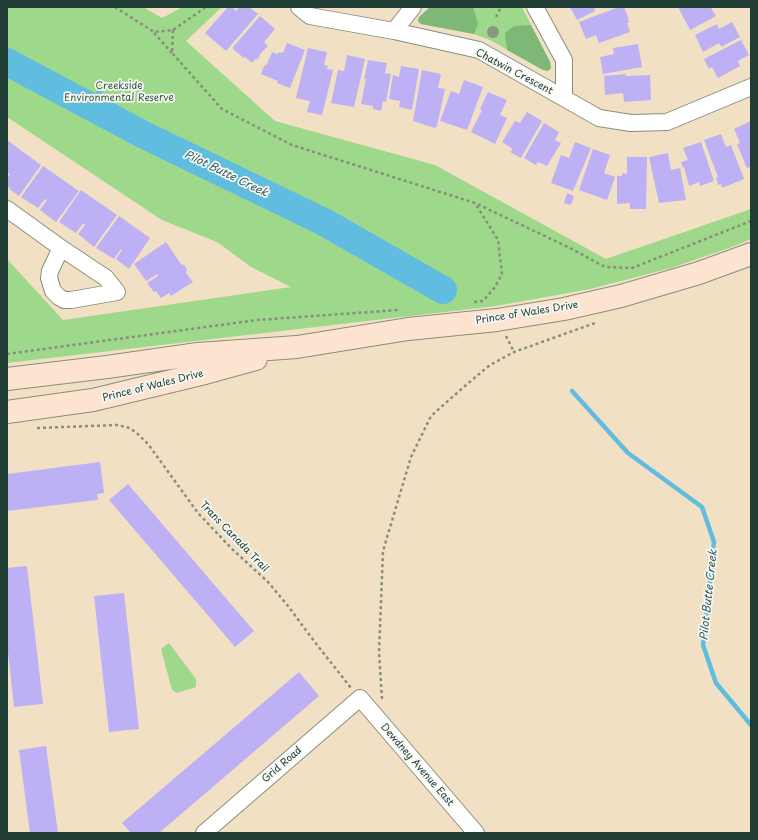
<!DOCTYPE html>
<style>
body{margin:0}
#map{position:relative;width:758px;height:840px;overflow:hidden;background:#f2e0c5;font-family:"Playpen Sans",sans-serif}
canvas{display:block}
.frame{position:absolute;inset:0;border:8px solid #1f3d34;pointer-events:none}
</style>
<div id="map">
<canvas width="758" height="840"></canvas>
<div class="frame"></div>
</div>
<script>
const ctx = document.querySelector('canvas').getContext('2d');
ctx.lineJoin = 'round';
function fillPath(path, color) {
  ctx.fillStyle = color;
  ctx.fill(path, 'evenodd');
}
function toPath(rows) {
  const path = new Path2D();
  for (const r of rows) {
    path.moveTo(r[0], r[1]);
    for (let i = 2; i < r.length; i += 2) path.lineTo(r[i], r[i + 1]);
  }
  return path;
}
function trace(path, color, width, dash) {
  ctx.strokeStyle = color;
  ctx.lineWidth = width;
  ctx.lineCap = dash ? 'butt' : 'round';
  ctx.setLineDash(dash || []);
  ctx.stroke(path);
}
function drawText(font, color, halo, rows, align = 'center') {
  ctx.font = font + ' "Playpen Sans",sans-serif';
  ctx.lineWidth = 3.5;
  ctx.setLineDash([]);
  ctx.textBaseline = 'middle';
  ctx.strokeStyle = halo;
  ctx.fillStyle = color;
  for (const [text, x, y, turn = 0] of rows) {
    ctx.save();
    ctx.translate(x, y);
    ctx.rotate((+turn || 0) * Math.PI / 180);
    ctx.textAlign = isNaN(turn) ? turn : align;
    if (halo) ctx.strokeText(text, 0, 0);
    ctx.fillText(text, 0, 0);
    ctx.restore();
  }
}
const green = toPath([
 [7,7,143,7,162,18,183,7,222,7,186,41,275,121,435,165,606,259,751,209,751,239,732,247,671,268,590,289,496,306,7,363,7,259,63,320,291,287,251,267,217,242,162,220,7,117],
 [430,7,522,7,550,62,551,68,548,71,543,70,490,40,474,34,421,24,418,21,419,17],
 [169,643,196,679,196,687,177,693,172,690,161,649]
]);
const forest = toPath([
 [430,7,473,7,478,24,474,34,421,24,418,21,419,17],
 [531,25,550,62,551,68,548,71,543,70,507,50,505,33,514,26]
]);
const stream = toPath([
 [80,101,91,99,100,92],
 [572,391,628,453,702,507,714,542,703,645,716,683,751,725]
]);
const river = toPath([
 [7,62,144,135,324,222,443,290]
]);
const building = toPath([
 [228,7,232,7,236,11,239,7,249,7,258,14,226,51,205,33],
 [570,7,597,7,594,9,595,11,577,20],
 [619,7,624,7,628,17,629,23,627,23,630,32,599,43,596,35,586,39,579,22],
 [678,7,714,7,711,8,716,16,690,30],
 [260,16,275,29,264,42,268,46,259,55,260,56,256,60,255,59,252,63,245,57,244,58,234,50,233,47],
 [732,22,740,37,723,46,721,46,719,43,703,52,695,35,717,24,719,29],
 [741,40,749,55,738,61,740,66,718,78,712,67,709,69,704,59],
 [287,43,305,50,290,88,277,83,278,81,261,74,264,66,267,64,272,52,278,54,279,52,283,53],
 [638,44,642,67,603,74,600,57,614,54,613,48],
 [308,48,327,52,324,65,328,66,327,69,333,70,322,115,307,112,310,101,296,98],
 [347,55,365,59,354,107,331,103,338,70,344,71],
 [368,60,387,63,385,73,391,74,386,102,383,101,381,111,373,109,373,106,361,104,366,79,364,79],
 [401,66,419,69,412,110,399,107,400,101,389,99,393,75,399,77],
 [422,70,441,74,438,88,445,89,437,126,435,128,413,121],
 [626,74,626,76,650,75,651,100,624,102,623,93,605,95,604,76],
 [464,80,483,87,467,130,440,121,451,91,459,94],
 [488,92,507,100,500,115,507,118,495,144,471,132,482,110,480,109],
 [527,112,542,121,521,158,510,152,513,149,502,142,515,121,520,123],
 [751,121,751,167,747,168,737,144,740,143,734,129],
 [544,123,559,132,555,140,561,143,547,166,538,162,536,165,524,158],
 [721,134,726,147,731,145,744,179,722,188,721,184,718,185,716,178,718,177,704,140],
 [7,140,41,165,19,196,9,189,10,188,7,186,7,178,10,174,7,172],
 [575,142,591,148,573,191,551,183,561,155,569,158],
 [701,142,714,181,700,186,699,182,689,186,684,167,683,168,681,162,688,160,683,148],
 [593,149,610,155,604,173,615,177,607,200,579,190],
 [668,153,671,170,680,168,686,200,659,203,649,157],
 [627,157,647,157,646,209,630,209,630,203,617,204,617,176,622,176,622,173,627,174],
 [43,166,79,191,56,222,40,210,47,200,45,199,38,208,21,197],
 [81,190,117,215,94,247,78,234,85,225,83,223,76,233,59,222],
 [567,193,574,196,571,205,564,203],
 [119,216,150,238,129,269,116,259,122,250,121,249,114,259,96,248],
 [166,242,181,264,184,265,187,269,186,273,193,282,171,296,169,293,161,298,156,291,154,292,147,283,158,276,157,274,146,281,134,264],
 [100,462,104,493,97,494,98,500,7,511,7,474],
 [128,484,254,631,235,647,109,500],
 [27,566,43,704,14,707,7,643,7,568],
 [124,593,139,729,109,732,94,596],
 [299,672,319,696,159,833,131,833,122,823],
 [46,746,58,833,30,833,19,750]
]);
const path = toPath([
 [115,7,154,32,173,30,206,7],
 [496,17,501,7],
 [173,30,172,53,222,109,292,145,475,203,570,248,605,267,632,268,751,221],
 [154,33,172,53],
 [474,302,483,301,495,287,502,274,498,240,475,203],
 [506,336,514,352],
 [7,354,257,320,398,310],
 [37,428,117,425,130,428,139,435,148,444,198,513,232,549,268,582,288,606,314,641,351,688],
 [382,699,379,652,383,551,411,457,431,416,466,385,490,365,514,352,595,323]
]);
const minor = toPath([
 [299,7,310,16,394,31,479,50,599,118,631,123,667,122,751,87],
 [535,7,564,60,564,98],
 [394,31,413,7],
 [7,209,61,248,106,278,117,292,71,300,64,300,59,297,53,291,49,278,50,271,61,248],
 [204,833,360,698,476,833]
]);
const secondary = toPath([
 [7,379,107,367,198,354,297,347,408,329,497,320,564,309,621,296,699,273,751,254],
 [7,412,93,400,205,373,256,359]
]);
const trees = [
 [493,32]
];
const streetNames = [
 ["Chatwin Crescent",514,72,28],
 ["Prince of Wales Drive",527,313,-9],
 ["Prince of Wales Drive",153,386,-14],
 ["Trans Canada Trail",234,537,46],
 ["Grid Road",282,765,-41],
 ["Dewdney Avenue East",417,765,49]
];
const parkNames = [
 ["Creekside",119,86],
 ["Environmental Reserve",119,98]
];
const waterNames = [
 ["Pilot Butte Creek",226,174,26],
 ["Pilot Butte Creek",709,595,-84]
];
fillPath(green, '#9ed88b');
fillPath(forest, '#7eb877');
trace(stream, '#61bddf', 4.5);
trace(river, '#61bddf', 28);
fillPath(building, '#beb0f4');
trace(minor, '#888e7c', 18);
trace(secondary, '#888e7c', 24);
trace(path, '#888e7c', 2.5, [3, 3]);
trace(minor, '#fff', 16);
trace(secondary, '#fde4d1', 22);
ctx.fillStyle = '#8c977f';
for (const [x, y] of trees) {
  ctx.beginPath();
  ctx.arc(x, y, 6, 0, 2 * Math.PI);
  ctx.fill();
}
drawText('10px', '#1f3d34', '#f6f6f2', streetNames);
drawText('10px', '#385c45', '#f6f6f2', parkNames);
drawText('italic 11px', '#305d5f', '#f6f6f2', waterNames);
</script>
